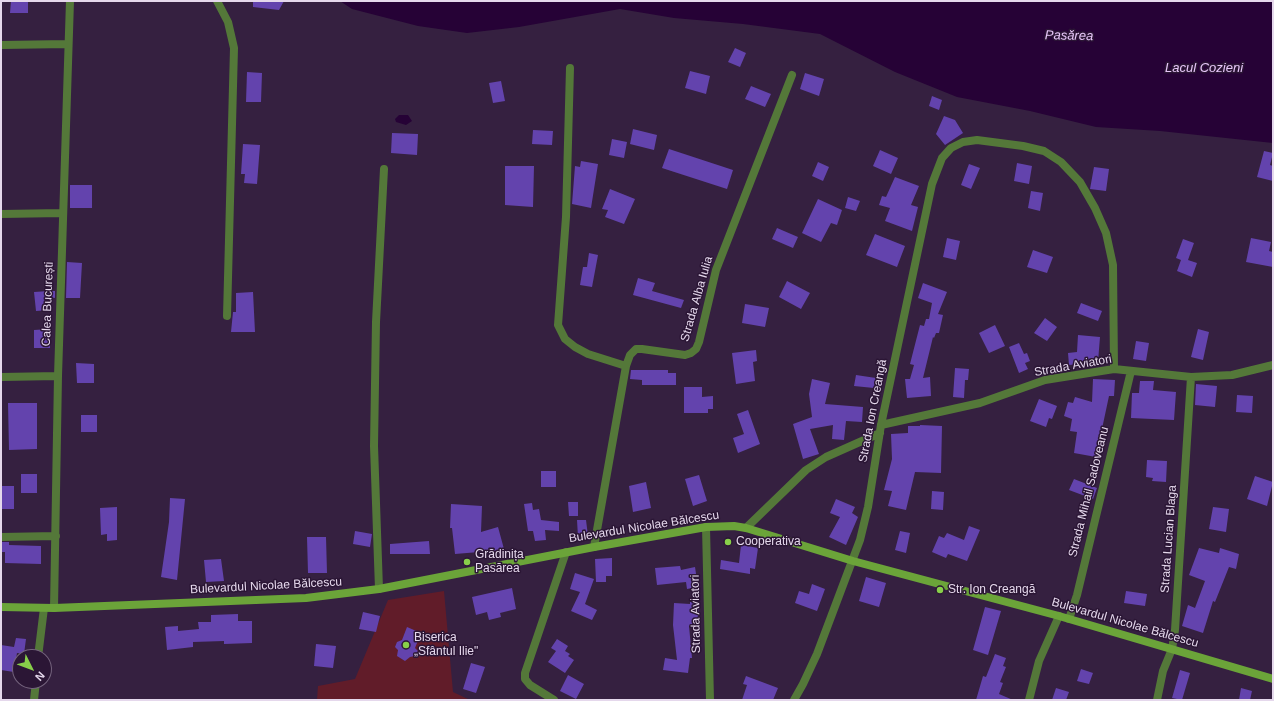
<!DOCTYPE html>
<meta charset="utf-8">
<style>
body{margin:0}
#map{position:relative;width:1274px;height:701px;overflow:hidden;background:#352040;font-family:Arial,sans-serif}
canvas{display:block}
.frame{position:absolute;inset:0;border:2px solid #e5d8ec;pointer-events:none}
.north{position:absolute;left:12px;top:649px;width:40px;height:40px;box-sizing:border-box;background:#2b1635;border:1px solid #75647e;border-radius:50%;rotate:132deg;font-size:11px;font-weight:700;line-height:16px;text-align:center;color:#e5d8ec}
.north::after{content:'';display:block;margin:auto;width:14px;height:18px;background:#88cf4a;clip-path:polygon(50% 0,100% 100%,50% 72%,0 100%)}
</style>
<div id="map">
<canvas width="1274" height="701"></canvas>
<div class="frame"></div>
<div class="north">N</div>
</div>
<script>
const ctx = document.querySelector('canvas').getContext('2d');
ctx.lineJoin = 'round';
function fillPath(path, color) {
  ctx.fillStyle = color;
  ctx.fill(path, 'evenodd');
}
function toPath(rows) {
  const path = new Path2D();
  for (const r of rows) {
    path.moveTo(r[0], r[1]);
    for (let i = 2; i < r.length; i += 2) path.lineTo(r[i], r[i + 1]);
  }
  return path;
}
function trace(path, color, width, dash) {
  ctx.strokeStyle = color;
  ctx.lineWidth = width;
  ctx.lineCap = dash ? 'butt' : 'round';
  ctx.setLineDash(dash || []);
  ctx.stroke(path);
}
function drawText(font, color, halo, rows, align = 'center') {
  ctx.font = font + ' Arial,sans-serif';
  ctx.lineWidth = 3;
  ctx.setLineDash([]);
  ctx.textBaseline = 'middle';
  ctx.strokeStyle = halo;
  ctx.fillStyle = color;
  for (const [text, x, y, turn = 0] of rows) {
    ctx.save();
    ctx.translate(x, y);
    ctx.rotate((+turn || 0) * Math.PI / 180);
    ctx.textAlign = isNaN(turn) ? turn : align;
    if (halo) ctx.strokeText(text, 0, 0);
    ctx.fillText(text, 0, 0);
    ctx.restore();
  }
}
const green = toPath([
 [444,591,453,692,470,700,317,700,318,686,355,679,388,600]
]);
const water = toPath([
 [340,1,1273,1,1273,143,1160,131,1096,127,1030,111,957,97,895,72,820,34,743,24,674,18,620,9,519,27,467,33,418,26,352,9],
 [399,115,408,115,412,121,406,125,396,122,395,119]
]);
const building = toPath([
 [11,1,28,1,28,13,10,13],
 [253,1,284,1,279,10,253,7],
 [735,48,746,53,740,67,728,62],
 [690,71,710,76,706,94,685,88],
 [247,72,262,73,261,102,246,102],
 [805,73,824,79,819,96,800,89],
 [501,81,505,101,493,103,489,83],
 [751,86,771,94,765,107,745,99],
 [932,96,942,100,939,110,929,106],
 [944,116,955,120,963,133,945,145,936,134],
 [633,129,657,135,654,150,630,144],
 [533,130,553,131,552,145,532,144],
 [392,133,418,134,417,155,391,153],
 [612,139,627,142,624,158,609,155],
 [243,144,260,145,257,184,244,183,245,174,241,174],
 [669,149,733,170,727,189,662,168],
 [880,150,898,158,891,174,873,166],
 [1264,151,1273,153,1270,165,1273,166,1273,181,1257,177],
 [581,161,598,164,591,208,572,204,575,166,580,167],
 [818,162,829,167,823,181,812,176],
 [1017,163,1032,166,1029,184,1014,181],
 [969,164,980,168,971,189,961,185],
 [505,166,534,166,533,207,505,205],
 [1094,167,1109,169,1106,191,1090,189],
 [895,177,919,186,911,205,918,207,912,231,885,221,890,208,879,205,882,196,886,197],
 [70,185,92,185,92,208,70,208],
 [610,189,635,199,624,224,605,217,608,210,602,209],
 [1031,191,1043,193,1040,211,1028,208],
 [848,197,860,201,856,211,845,208],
 [818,199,842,210,837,225,831,223,821,242,802,233],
 [777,228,798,237,793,248,772,239],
 [875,234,905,246,897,267,866,255],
 [947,238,960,241,956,260,943,257],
 [1251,238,1271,242,1269,251,1273,252,1273,267,1246,262],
 [1183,239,1194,243,1188,260,1197,263,1192,277,1177,271,1181,260,1176,258],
 [1033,250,1053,257,1047,273,1027,267],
 [589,253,598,255,592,287,580,285,583,267,587,267],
 [67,262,82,263,80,298,66,298],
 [638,278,655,283,652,291,684,300,681,308,633,295],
 [787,281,810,293,801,309,779,297],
 [923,283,947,292,938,314,943,315,939,333,936,333,934,338,933,337,923,378,930,377,931,396,907,398,905,379,910,379,914,365,910,364,920,325,924,326,926,319,929,319,932,303,918,298],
 [49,291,55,291,55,298,49,297,50,310,36,311,34,292],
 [253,292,255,332,231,332,233,312,236,312,236,293],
 [1081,303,1102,311,1098,321,1077,313],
 [745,304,769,308,765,327,742,323],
 [1045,318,1057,327,1047,341,1034,333],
 [995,325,1005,346,989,353,979,333],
 [50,329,50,348,34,348,34,330],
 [1198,329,1209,332,1203,360,1191,357],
 [1078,335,1100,337,1098,362,1079,361,1080,364,1069,365,1068,353,1077,352],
 [1136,341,1149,343,1146,361,1133,359],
 [1019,343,1024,354,1027,353,1030,361,1025,363,1028,369,1019,373,1009,347],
 [756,350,757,361,753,362,755,381,736,384,732,353],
 [76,363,94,364,94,383,77,383],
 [955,368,969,369,968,380,965,380,964,398,953,397],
 [631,370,668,370,668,373,676,373,676,385,642,385,642,380,630,379],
 [856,375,876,378,874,388,854,386],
 [812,379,830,383,825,404,863,407,862,422,846,421,844,440,832,439,833,425,810,429,819,454,803,459,793,424,812,417,809,394],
 [1093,379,1115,380,1114,396,1109,396,1096,457,1074,453,1077,432,1070,431,1072,419,1064,416,1068,402,1073,403,1075,397,1092,402],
 [1140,381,1154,381,1153,390,1176,392,1174,420,1131,418,1132,393,1139,393],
 [1196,384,1217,386,1215,407,1195,405],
 [684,387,702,387,702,397,713,396,713,409,708,409,708,413,684,413],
 [1237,395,1253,396,1252,413,1236,412],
 [1039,399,1057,406,1052,419,1049,418,1046,427,1030,421],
 [8,403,37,403,37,449,9,450],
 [748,410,760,444,738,453,733,438,744,434,737,414],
 [81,415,97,415,97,432,81,432],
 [920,425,942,426,941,473,915,472,906,510,888,506,892,491,884,490,892,459,891,434,908,433,908,426,920,426],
 [1147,460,1167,461,1166,482,1152,481,1153,478,1146,477],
 [541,471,556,471,556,487,541,487],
 [21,474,37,474,37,493,21,493],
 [699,475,707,501,693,506,685,479],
 [1255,476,1273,482,1267,506,1247,499],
 [1074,479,1097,488,1093,499,1069,490],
 [646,482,651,508,633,512,629,486],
 [1,486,14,486,14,509,1,509],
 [932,491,944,492,943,510,931,509],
 [170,498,185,499,177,580,161,577,169,522],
 [836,499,855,507,852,513,858,517,846,545,829,537,840,517,830,513],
 [568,502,578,502,578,516,569,516],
 [532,503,533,510,539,509,541,520,559,522,559,531,545,530,546,540,535,541,533,531,528,531,524,504],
 [451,504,482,506,481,532,498,527,504,549,492,552,491,551,455,554,452,528,450,528],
 [117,507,117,540,107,541,107,534,101,535,100,508],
 [1213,507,1229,509,1226,532,1209,529],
 [577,520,586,520,588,536,578,537],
 [969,526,980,530,967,561,948,554,946,558,932,552,939,536,944,538,947,533,964,540],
 [355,531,372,534,370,547,353,544],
 [900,531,910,533,906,553,895,550],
 [307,537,326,537,327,573,308,573],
 [429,541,430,554,390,554,390,544],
 [1,542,9,542,9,545,41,546,41,564,5,563,5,552,1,552],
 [741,545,758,548,755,569,750,568,750,574,720,569,721,560,739,563],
 [1199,548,1219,553,1220,548,1239,554,1236,569,1229,567,1215,602,1213,601,1203,633,1182,626,1188,605,1195,608,1205,581,1189,575],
 [612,558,612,576,606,576,606,582,596,582,595,559],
 [221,559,224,581,206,582,204,560],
 [680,566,681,570,695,567,698,587,687,589,686,582,657,585,655,568],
 [575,573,594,579,585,604,597,610,592,620,571,611,580,592,570,589],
 [866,577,886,583,879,607,859,601],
 [812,584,825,589,817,611,795,603,799,591,809,594],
 [512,588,516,609,500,613,501,617,489,620,487,612,476,615,472,597],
 [1126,591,1147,594,1145,606,1124,603],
 [690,602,699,602,698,619,694,618,693,626,689,626,692,658,690,658,688,673,663,670,665,658,677,660,673,625,674,603,690,604],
 [985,607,1001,611,988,655,973,650],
 [363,612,380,616,376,632,359,629],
 [238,614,238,621,252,621,252,643,224,644,224,641,193,642,193,647,167,650,165,627,178,626,178,631,199,629,198,622,211,622,211,615],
 [407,627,421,633,415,648,418,651,415,656,410,657,405,661,397,656,398,650,395,647,397,642,402,640],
 [16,638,26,639,24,654,17,653,14,672,1,670,1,645,14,647],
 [557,639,568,646,565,651,570,654,568,656,574,660,565,673,548,662,556,651,551,648],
 [316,644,336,646,333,668,314,666],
 [995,654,1006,658,1003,666,1006,667,1000,682,1003,683,999,694,1013,700,976,700,983,676,986,677],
 [471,663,485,667,476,693,463,689],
 [1081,669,1093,673,1089,684,1077,681],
 [1180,670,1190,673,1182,700,1172,698],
 [568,675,584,684,576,699,560,691],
 [746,676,778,688,773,700,742,700,747,685,743,684],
 [1056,688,1069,692,1066,700,1052,700],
 [1241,688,1252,691,1250,700,1239,700]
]);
const street = toPath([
 [217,1,228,22,234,48,227,316],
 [1,45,68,44],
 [570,68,566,217,558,325,565,339,575,347,588,354,626,366],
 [1,214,62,213],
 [1,377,58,376],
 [881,425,980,403,1045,380,1114,369,1191,377,1232,375,1273,365],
 [706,527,710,700],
 [746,528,806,470,826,457,880,433],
 [1,537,56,536],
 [594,547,626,366,630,355,636,349,642,349,685,355,691,353,696,349,699,342,716,270,792,75],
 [379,589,374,446,376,322,384,169],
 [54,608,58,376,70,1],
 [1069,619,1077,595,1131,371],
 [38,657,44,608],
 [34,700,36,681],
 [554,700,530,685,525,679,525,673,566,552],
 [794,700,803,684,817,654,860,540,868,507,881,425,932,184,942,158,951,148,963,142,977,140,1023,146,1044,151,1061,162,1080,182,1095,208,1106,233,1113,265,1114,369],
 [1029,700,1039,661,1059,616],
 [1157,700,1163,671,1172,649,1175,630,1191,377]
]);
const secondary = toPath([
 [1,607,54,608,306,598,379,589,594,547,706,527,734,526,746,528,853,561,1059,616,1273,679]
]);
const markers = [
 [728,542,4,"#88cf4a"],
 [467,562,4,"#88cf4a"],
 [940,590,4,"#88cf4a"],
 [406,645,4,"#88cf4a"]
];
const streetNames = [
 ["Strada Alba Iulia",697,299,-74],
 ["Calea București",48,304,-88],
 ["Strada Aviatori",1073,366,-10],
 ["Strada Ion Creangă",873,411,-79],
 ["Strada Mihail Sadoveanu",1089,492,-76],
 ["Bulevardul Nicolae Bălcescu",644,527,-9],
 ["Strada Lucian Blaga",1169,539,-86],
 ["Bulevardul Nicolae Bălcescu",266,586,-3],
 ["Strada Aviatori",696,614,-91],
 ["Bulevardul Nicolae Bălcescu",1125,623,16]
];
const poiNames = [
 ["Cooperativa",736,542],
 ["Grădinița",475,555],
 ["Pasărea",475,569],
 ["Str. Ion Creangă",948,590],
 ["Biserica",414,638],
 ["„Sfântul Ilie\"",414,652]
];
const waterNames = [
 ["Pasărea",1069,36,1],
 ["Lacul Cozieni",1204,68]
];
fillPath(green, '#611c29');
fillPath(water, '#260236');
fillPath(building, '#6343ad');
trace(street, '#547839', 8);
trace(secondary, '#6ba439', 8);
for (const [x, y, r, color] of markers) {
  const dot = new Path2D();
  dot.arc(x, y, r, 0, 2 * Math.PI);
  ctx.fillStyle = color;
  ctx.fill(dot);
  trace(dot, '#2b1635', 1.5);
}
drawText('12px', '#e5d8ec', '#2b1635', streetNames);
drawText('12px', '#e5d8ec', '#2b1635', poiNames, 'left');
drawText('italic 13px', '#e7c6f9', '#2b1635', waterNames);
</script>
